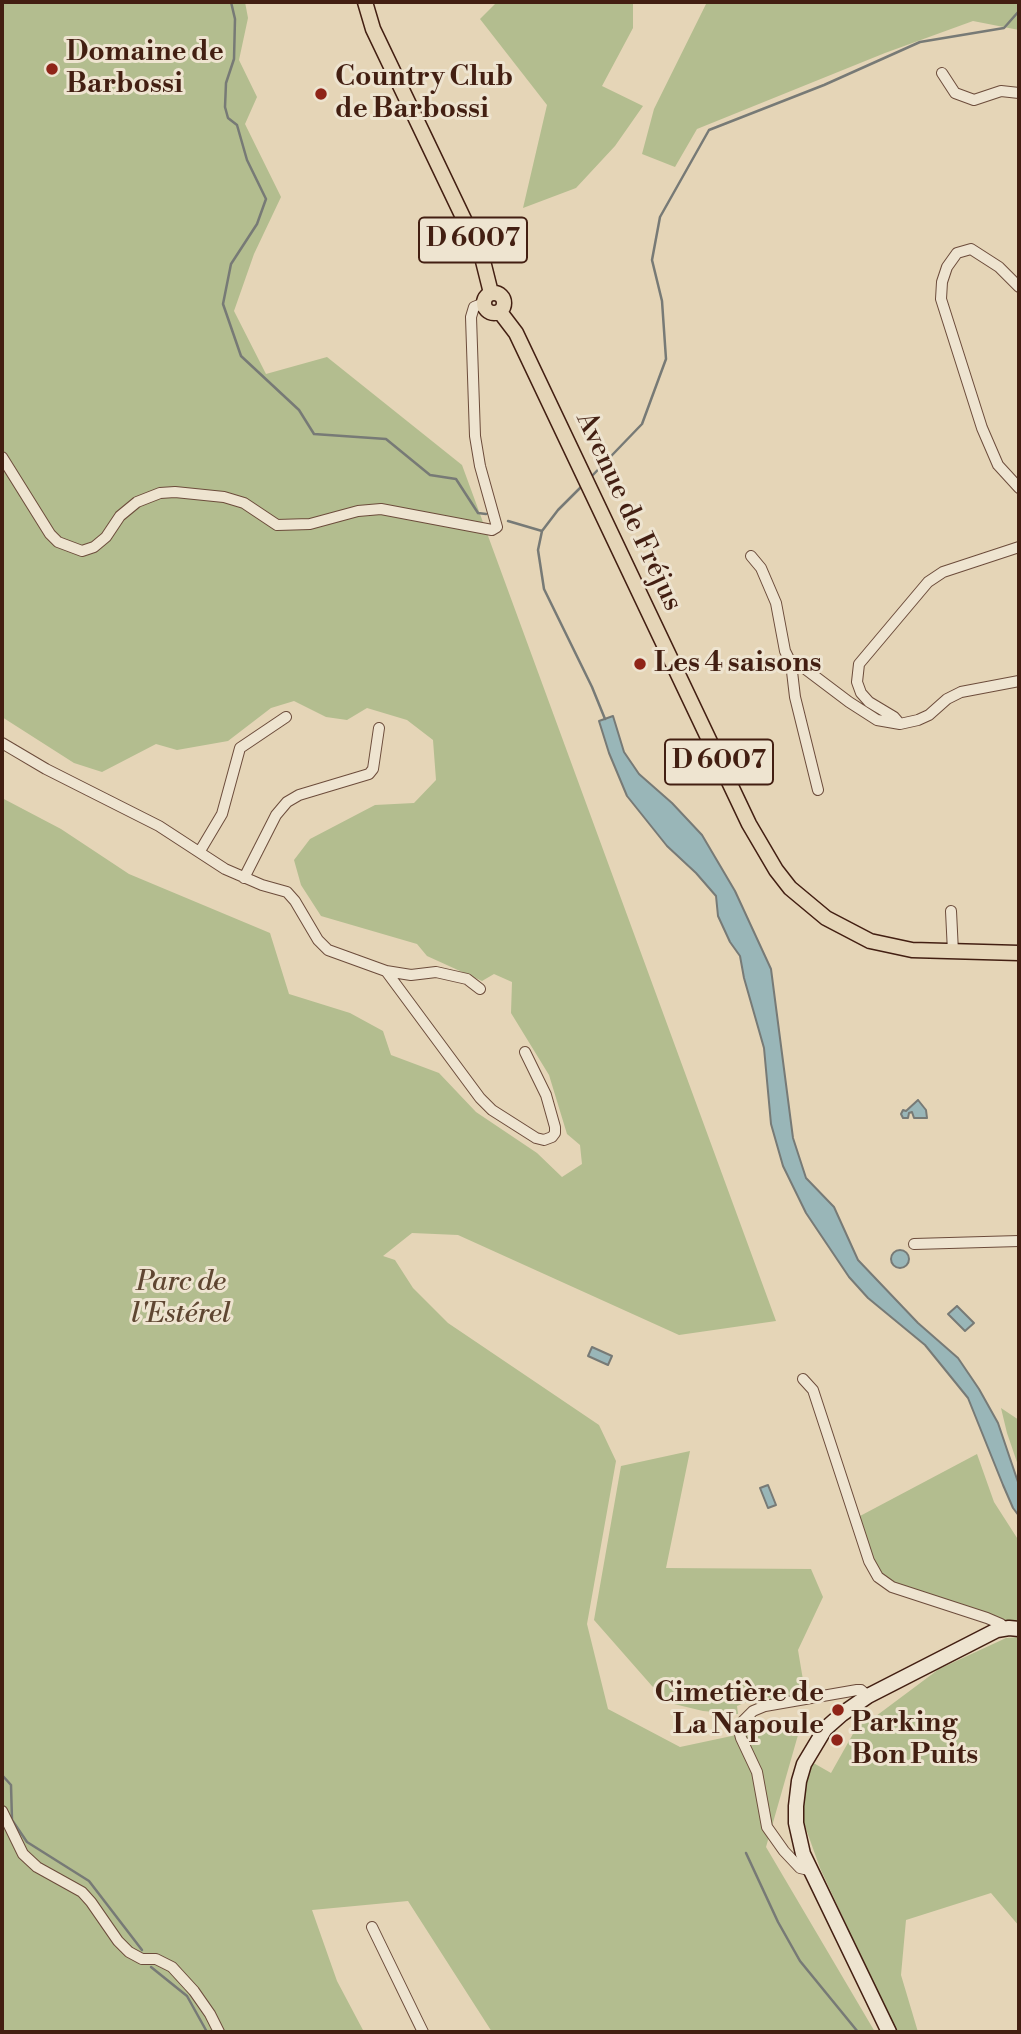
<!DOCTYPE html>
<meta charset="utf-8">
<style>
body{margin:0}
#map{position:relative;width:1021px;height:2034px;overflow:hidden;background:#e5d5b7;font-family:"Libre Bodoni",serif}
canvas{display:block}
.frame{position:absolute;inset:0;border:4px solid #431f12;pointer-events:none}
</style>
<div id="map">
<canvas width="1021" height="2034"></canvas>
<div class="frame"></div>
</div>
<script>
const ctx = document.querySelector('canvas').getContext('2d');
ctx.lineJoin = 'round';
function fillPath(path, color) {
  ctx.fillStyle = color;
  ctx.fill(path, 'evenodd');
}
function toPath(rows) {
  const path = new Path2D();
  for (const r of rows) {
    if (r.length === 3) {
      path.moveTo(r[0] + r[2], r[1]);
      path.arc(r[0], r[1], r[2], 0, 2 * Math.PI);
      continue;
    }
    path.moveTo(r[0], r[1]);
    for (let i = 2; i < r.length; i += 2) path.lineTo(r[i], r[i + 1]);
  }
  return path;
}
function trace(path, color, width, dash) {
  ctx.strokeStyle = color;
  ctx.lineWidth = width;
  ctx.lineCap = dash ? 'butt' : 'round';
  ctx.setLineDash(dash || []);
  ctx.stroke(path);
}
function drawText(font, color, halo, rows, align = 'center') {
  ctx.font = font + ' "Libre Bodoni",serif';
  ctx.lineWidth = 6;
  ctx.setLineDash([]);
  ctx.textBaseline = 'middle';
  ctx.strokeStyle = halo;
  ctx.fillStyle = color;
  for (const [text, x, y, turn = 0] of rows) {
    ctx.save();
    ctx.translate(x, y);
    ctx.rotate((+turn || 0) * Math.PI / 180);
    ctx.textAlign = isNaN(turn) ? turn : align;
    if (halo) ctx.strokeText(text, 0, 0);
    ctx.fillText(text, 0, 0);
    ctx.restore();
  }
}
const green = toPath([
 [2,2,245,2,248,18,239,60,257,97,245,124,281,197,254,254,234,311,266,374,327,357,462,465,776,1321,679,1335,458,1235,412,1233,383,1256,395,1260,413,1288,448,1323,599,1425,616,1461,587,1624,608,1709,680,1747,802,1721,766,1847,875,2032,492,2032,408,1901,312,1910,337,1981,364,2032,2,2032,2,798,61,829,129,874,270,933,289,994,350,1013,383,1031,391,1055,439,1073,476,1112,537,1153,562,1177,582,1164,580,1145,567,1134,549,1075,511,1013,512,982,494,974,482,981,427,956,417,944,321,916,301,885,294,860,310,839,375,805,414,803,436,780,433,740,407,720,367,708,347,720,326,717,294,701,271,708,228,741,177,750,156,744,102,772,74,763,2,717],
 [497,2,633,2,633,28,602,86,643,106,615,146,576,188,523,208,547,105,480,19],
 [707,2,1019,2,1019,30,973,21,885,53,697,129,675,167,642,154,654,109],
 [1001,1408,1019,1420,1019,1468,1007,1433],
 [690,1451,666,1568,811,1569,823,1597,798,1650,806,1698,744,1703,737,1706,738,1714,703,1711,674,1704,652,1686,594,1620,621,1466],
 [977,1454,994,1502,1019,1541,1019,1624,1001,1620,883,1578,872,1557,860,1516],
 [1019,1637,1019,1926,991,1893,906,1920,901,1975,918,2032,896,2032,820,1868,801,1815,803,1781,810,1761,831,1773,863,1716,868,1722,939,1669,1006,1638]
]);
const water = toPath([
 [613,716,624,752,639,774,672,803,702,835,735,891,771,969,793,1138,806,1178,834,1207,858,1260,918,1323,958,1358,979,1389,998,1423,1019,1485,1019,1516,1013,1508,1003,1485,968,1398,925,1345,868,1298,849,1277,806,1213,783,1166,771,1124,764,1048,744,978,740,956,730,942,718,916,716,896,696,873,667,846,627,796,609,753,599,721,613,716],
 [918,1100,926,1110,927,1118,914,1118,912,1112,909,1113,908,1118,903,1118,901,1114,903,1110,906,1111,918,1100],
 [900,1259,9],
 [957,1306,974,1323,965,1331,948,1314,957,1306],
 [592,1347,612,1356,608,1365,588,1356,592,1347],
 [768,1485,776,1505,768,1508,760,1488,768,1485]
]);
const stream = toPath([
 [231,2,235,19,234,59,226,83,225,107,228,118,237,125,247,160,266,199,257,224,231,264,223,304,241,356,299,410,314,434,386,439,430,475,456,479,478,513,486,514],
 [590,478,642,424,666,359,662,301,652,260,660,217,709,130,824,85,920,42,1004,28,1019,11],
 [583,485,558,510,542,531,538,550,544,589,592,687,605,719],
 [508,521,542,531],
 [2,1775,11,1785,12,1820,27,1842,89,1881,142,1950],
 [746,1853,778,1922,800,1961,858,2032],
 [151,1967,187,1996,207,2032]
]);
const minor = toPath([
 [942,73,955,93,974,100,1001,91,1019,93],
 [1019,287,999,267,971,249,957,253,947,267,942,282,941,299,982,428,998,465,1019,488],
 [2,457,50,534,58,542,82,551,94,547,106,537,120,516,137,502,160,493,175,492,224,497,244,503,277,525,310,524,358,511,381,509,492,530,497,527,480,466,475,436,471,317,474,307,484,303],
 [751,556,761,568,776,603,785,651,791,663,804,668,849,702,877,720,900,724,918,720,929,715,947,699,961,692,1019,681],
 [791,663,795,697,818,790],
 [900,724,894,717,869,702,861,693,857,682,859,664,928,582,943,572,1019,547],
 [2,743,46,769,159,826,225,869,262,885,287,892,295,901,318,940,328,950,386,971,411,975,436,972,467,979,480,989],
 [200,851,222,814,240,748,286,717],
 [244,878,276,815,287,802,299,795,369,774,373,769,379,728],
 [951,911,953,952],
 [386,971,480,1098,492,1110,536,1138,544,1140,552,1137,555,1133,555,1127,546,1095,525,1052],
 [914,1244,1019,1241],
 [803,1379,813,1390,869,1561,878,1577,892,1587,987,1618,1001,1624,1004,1628],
 [2,1811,23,1854,37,1867,82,1892,91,1902,118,1941,129,1952,142,1959,156,1959,172,1967,194,1991,210,2014,219,2032],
 [809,1870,800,1868,784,1851,767,1827,757,1772,741,1738,739,1730,743,1721,753,1711,765,1706,857,1690,861,1690,868,1696],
 [372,1927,423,2032]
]);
const secondary = toPath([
 [889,2032,803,1854,796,1823,796,1806,799,1781,804,1764,825,1729,842,1714,868,1696,997,1630,1009,1628,1019,1629]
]);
const primary = toPath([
 [365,2,373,29,482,257,491,293],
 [494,303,10],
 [500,312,516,333,749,824,776,870,790,888,826,918,870,941,912,950,1019,953]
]);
const markers = [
 [52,69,7,"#8f2418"],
 [321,94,7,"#8f2418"],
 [640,664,7,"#8f2418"],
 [838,1710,7,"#8f2418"],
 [837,1740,7,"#8f2418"]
];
const shields = [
 [473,240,108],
 [719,762,108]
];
const shieldNames = [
 ["D 6007",473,240],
 ["D 6007",719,762]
];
const poiNames = [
 ["Domaine de",66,53],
 ["Barbossi",66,85],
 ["Country Club",335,78],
 ["de Barbossi",335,110],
 ["Les 4 saisons",654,664],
 ["Cimetière de",824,1694,"right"],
 ["La Napoule",824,1726,"right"],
 ["Parking",851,1724],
 ["Bon Puits",851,1756]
];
const streetNames = [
 ["Avenue de Fréjus",628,512,65]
];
const parkNames = [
 ["Parc de",181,1283],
 ["l'Estérel",181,1315]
];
fillPath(green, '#b3bd8f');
fillPath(water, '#99b6b8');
trace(water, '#777a76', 2);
trace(stream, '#777a76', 2.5);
trace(minor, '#6c4c3b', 12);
trace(secondary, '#431f12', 17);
trace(primary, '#431f12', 17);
trace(minor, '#eee4d0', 10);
trace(secondary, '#eee4d0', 14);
trace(primary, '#e5d5b7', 14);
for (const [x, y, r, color] of markers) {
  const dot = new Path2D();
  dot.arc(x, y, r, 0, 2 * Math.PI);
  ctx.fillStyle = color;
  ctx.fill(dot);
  trace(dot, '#eee4d0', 2.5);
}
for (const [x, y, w] of shields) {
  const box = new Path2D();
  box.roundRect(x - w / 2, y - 22.5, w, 45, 5);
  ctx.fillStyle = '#eee4d0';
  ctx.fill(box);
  trace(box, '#431f12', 2);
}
drawText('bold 26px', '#431f12', null, shieldNames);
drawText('bold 28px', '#431f12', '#eee4d0', poiNames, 'left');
drawText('28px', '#431f12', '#eee4d0', streetNames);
drawText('italic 28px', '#5f4631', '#eee4d0', parkNames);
</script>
